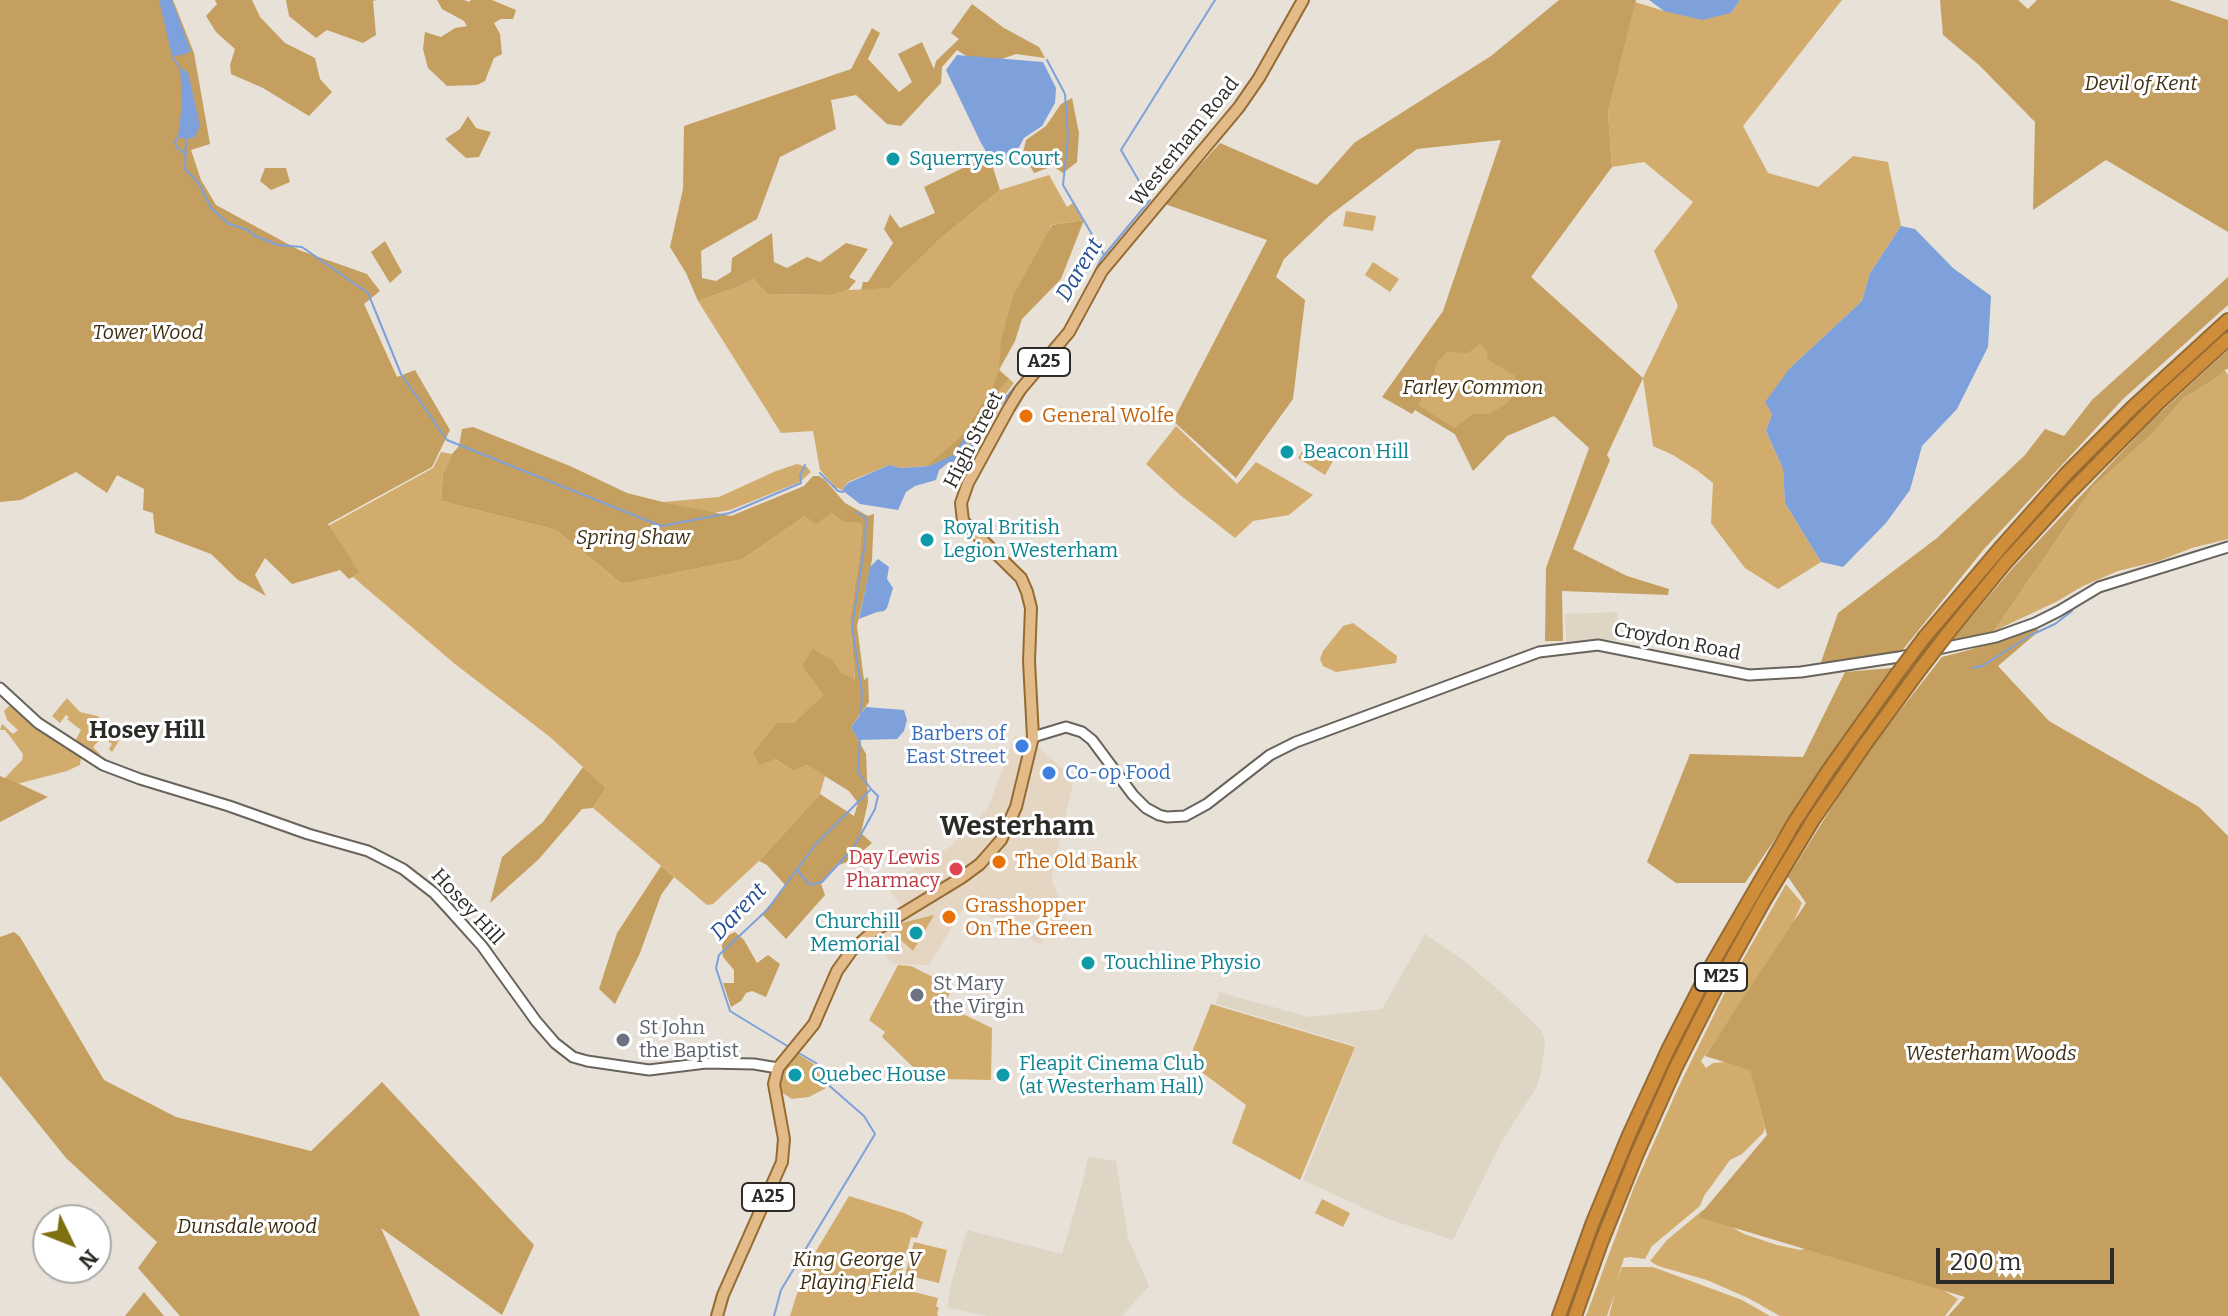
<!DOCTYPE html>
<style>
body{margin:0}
#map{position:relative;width:2228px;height:1316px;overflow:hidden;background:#e7e1d8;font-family:Bitter,serif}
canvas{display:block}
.north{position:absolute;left:32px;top:1204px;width:80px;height:80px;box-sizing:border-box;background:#fff;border:2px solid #abaaa9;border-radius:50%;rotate:133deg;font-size:22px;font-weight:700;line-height:32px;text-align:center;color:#2d2b27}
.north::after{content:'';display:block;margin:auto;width:28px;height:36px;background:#7d7010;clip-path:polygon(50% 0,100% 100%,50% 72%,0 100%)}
.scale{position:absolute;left:1936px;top:1248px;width:178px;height:36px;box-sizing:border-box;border:4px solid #2d2b27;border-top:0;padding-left:10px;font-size:24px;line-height:28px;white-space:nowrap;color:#2d2b27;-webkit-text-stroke:6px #fff;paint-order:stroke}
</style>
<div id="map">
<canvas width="2228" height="1316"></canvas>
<div class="north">N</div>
<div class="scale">200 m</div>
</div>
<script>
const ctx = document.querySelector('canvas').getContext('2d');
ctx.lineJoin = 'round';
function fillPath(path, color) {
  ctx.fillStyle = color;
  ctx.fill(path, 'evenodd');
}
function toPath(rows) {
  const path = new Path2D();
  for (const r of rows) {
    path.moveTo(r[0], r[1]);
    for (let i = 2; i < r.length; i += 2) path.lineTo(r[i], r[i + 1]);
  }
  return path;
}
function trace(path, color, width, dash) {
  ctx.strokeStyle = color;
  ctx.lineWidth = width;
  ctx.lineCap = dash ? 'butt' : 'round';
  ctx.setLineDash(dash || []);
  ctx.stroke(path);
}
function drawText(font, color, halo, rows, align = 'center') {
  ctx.font = font + ' Bitter,serif';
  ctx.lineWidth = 6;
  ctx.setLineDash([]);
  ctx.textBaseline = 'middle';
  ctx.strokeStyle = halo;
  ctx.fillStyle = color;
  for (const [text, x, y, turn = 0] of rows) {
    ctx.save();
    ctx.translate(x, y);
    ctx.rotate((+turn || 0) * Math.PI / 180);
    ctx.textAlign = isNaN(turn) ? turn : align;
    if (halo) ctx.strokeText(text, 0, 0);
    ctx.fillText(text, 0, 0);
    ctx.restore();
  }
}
const commercial = toPath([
 [1015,736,1029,739,1074,779,1052,873,1052,880,1067,920,1052,926,1040,944,966,904,929,965,893,964,864,931,901,906,886,885,951,846,988,808]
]);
const built = toPath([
 [1617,612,1618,640,1566,642,1565,614],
 [1425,934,1462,959,1501,992,1541,1030,1545,1041,1542,1067,1537,1087,1503,1139,1453,1240,1385,1218,1303,1180,1356,1046,1216,1004,1219,992,1309,1017,1382,1009],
 [1088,1157,1116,1161,1128,1238,1149,1286,1122,1316,988,1316,947,1308,952,1280,967,1230,1062,1254,1083,1181]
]);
const green = toPath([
 [1740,0,1842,0,1743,126,1768,173,1818,187,1853,156,1888,162,1901,226,1870,273,1862,301,1790,368,1772,414,1766,431,1783,469,1785,503,1821,562,1778,589,1745,568,1711,523,1713,483,1698,471,1673,455,1653,446,1643,378,1678,306,1654,251,1693,202,1644,162,1612,167,1608,112,1635,2,1664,11,1731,13],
 [1049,175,1067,207,1073,203,1084,220,1051,225,999,370,1014,383,1001,400,1002,404,976,449,975,455,979,459,949,462,939,470,927,466,901,468,889,465,848,482,842,490,835,487,820,470,813,431,781,433,698,301,740,286,753,279,767,294,830,295,848,290,890,288,942,237,1000,190],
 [1346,211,1376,216,1373,231,1343,226],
 [1373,262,1399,279,1390,292,1365,275],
 [1467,292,1539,391,1468,460,1455,434,1415,410],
 [2224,369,2228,375,2228,539,2192,548,2159,561,2118,571,2083,586,2056,602,1994,631,2093,487,2151,435,2183,399,2216,378],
 [1176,426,1237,484,1256,462,1313,495,1289,515,1253,521,1235,538,1180,495,1146,464],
 [1307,444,1333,461,1325,475,1298,458],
 [441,452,452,454,443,474,441,501,556,530,622,584,743,559,805,516,831,513,844,522,857,522,862,525,860,552,850,620,855,681,841,672,834,661,825,695,793,723,776,723,753,752,775,759,794,771,807,765,825,776,820,794,759,861,713,904,707,905,593,808,606,788,550,737,455,664,353,577,360,573,328,526,433,468],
 [797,464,807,467,811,472,800,482,730,510,713,513,663,502,719,497,776,471],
 [1353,623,1397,656,1396,663,1336,672,1323,666,1320,659,1323,651,1343,626],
 [67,698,80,712,97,716,119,730,120,739,112,752,109,749,112,744,102,737,93,747,100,754,98,757,74,743,81,730,67,719,69,717,66,715,60,723,52,716],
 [9,706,13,706,58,741,78,753,81,757,80,765,67,771,17,784,3,780,22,760,23,754,9,735,5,730,0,730,2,724,13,734,18,730,7,720,4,711],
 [1786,884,1802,903,1787,937,1701,1061,1706,1068,1713,1063,1726,1062,1750,1069,1765,1128,1763,1133,1742,1154,1730,1160,1704,1196,1700,1206,1652,1246,1645,1259,1630,1257,1624,1258,1617,1281,1622,1267,1653,1267,1742,1300,1770,1316,1609,1316,1615,1293,1607,1316,1586,1316,1634,1187,1679,1086,1729,984],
 [934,915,913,951,889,929,890,926],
 [898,965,911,966,953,987,944,1005,992,1028,991,1080,942,1079,914,1068,882,1037,885,1032,869,1020],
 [1211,1004,1355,1047,1300,1180,1232,1143,1246,1105,1188,1062],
 [795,1052,814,1064,826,1088,809,1097,792,1099,778,1090,780,1074],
 [849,1196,904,1213,923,1222,917,1238,911,1237,898,1288,938,1298,936,1306,939,1308,937,1313,938,1316,790,1316,804,1271],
 [1322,1199,1350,1213,1343,1227,1315,1213],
 [1703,1210,1744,1234,1777,1245,1800,1250,1835,1242,1943,1290,1958,1299,1945,1316,1780,1316,1748,1298,1707,1280,1658,1266,1650,1261,1667,1240],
 [914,1242,947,1250,939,1283,905,1275]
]);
const forest = toPath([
 [0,0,173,0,194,53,210,144,191,150,201,180,216,205,299,250,367,274,380,291,364,304,397,377,415,370,450,430,432,467,328,524,360,573,349,579,340,570,292,584,265,558,255,575,266,596,238,580,211,554,155,533,153,513,143,510,144,489,117,475,107,493,76,472,21,500,0,502],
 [215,0,252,0,260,17,285,43,315,58,320,79,332,92,309,116,263,88,231,74,230,65,235,49,216,32,206,16,217,4],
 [286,0,376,0,373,1,376,35,363,43,327,30,316,38,289,16],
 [437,0,464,0,469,2,471,0,492,0,516,10,513,19,501,19,494,23,500,34,502,54,494,58,485,81,477,85,447,86,428,68,423,49,425,32,441,37,455,28,467,26,464,21,442,9],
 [1559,0,1636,0,1608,112,1612,167,1531,277,1643,378,1607,455,1610,460,1573,549,1627,576,1669,589,1668,595,1562,591,1563,641,1545,641,1546,568,1589,448,1554,416,1507,436,1473,471,1455,434,1415,410,1412,414,1382,397,1443,311,1501,140,1417,149,1329,216,1284,259,1276,277,1305,300,1293,399,1236,478,1173,421,1267,240,1165,204,1220,143,1317,185,1354,143,1491,56],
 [1480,344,1488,352,1487,359,1514,375,1519,388,1507,403,1490,414,1473,414,1454,428,1418,405,1431,382,1437,362,1447,352,1468,353],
 [1940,0,2018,0,2028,9,2037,0,2169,0,2228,20,2228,232,2106,160,2033,210,2035,122,1979,65,1943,35],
 [972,4,1004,28,1039,47,1045,58,1016,54,982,66,957,50,942,67,941,83,901,126,887,124,856,95,831,100,836,129,780,157,757,219,701,251,702,278,716,281,731,272,732,258,772,233,774,262,787,268,807,257,820,262,846,243,868,249,849,277,856,281,848,290,831,295,767,294,753,279,740,286,698,301,686,273,670,247,683,189,684,126,851,69,872,28,880,33,868,59,899,92,912,82,898,54,922,42,934,69,936,61,959,39,951,33],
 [1072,98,1079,133,1077,162,1063,173,1053,166,1034,173,1023,153,1026,140,1046,126,1061,104],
 [468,116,476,128,491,132,479,157,466,158,445,139,460,129],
 [990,158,1000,190,942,237,890,288,861,290,863,282,868,282,893,243,884,229,890,214,900,228,935,213,924,187,971,164],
 [265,168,286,168,290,182,271,190,260,181],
 [1084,220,1061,279,1022,319,1015,341,999,370,1009,379,994,395,979,422,983,409,977,422,953,455,927,466,964,434,993,386,999,370,1001,340,1013,296,1052,225],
 [385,241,402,272,390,283,371,252],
 [2228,277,2228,305,2123,399,1984,549,1901,652,1820,665,1838,613,1937,538,2025,455,2045,429,2064,436,2092,400],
 [2228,350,2228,369,2224,370,2216,378,2183,399,2151,435,2093,487,1994,631,1959,643,1952,640,2011,570,2151,421],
 [473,427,570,466,627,493,663,502,731,516,804,486,813,476,819,476,825,480,845,503,868,516,874,514,872,560,857,626,864,680,868,677,869,702,851,727,866,754,868,802,861,833,872,843,851,861,835,866,821,884,825,895,786,939,762,914,786,886,767,865,759,861,820,794,854,816,858,803,849,791,807,765,794,771,775,759,759,765,753,752,776,723,793,723,824,695,802,666,813,649,834,661,841,672,855,680,850,620,860,552,862,525,857,522,844,522,831,513,816,524,805,516,743,559,622,584,556,530,441,501,443,474,452,454,459,446,462,429],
 [2035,628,2039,631,1998,666,2049,721,2199,807,2228,836,2228,1316,1948,1316,1965,1297,1698,1217,1767,1135,1750,1070,1705,1056,1806,903,1788,877,1862,759,1942,657,1969,650],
 [1892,668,1745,883,1676,883,1647,862,1690,754,1803,757,1845,672],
 [583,767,606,788,593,808,582,809,539,859,490,903,502,857,543,822],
 [0,776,22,785,48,797,0,822],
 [661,866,674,877,661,895,640,953,615,1004,599,989,617,933],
 [14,932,20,937,104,1080,176,1117,311,1151,382,1082,534,1245,502,1315,381,1228,420,1316,180,1316,138,1268,157,1242,66,1158,0,1076,0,937],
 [735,932,744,940,757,963,768,955,780,964,766,997,752,991,746,993,741,1001,731,1007,723,983,734,983,734,970,723,957,722,945,727,936],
 [144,1292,164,1316,125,1316]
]);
const water = toPath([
 [159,0,172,0,191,51,183,55,172,56],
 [1649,0,1740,0,1731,13,1702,20,1664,11],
 [957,55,1043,62,1056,88,1055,103,1042,126,1024,138,1017,151,996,168,981,143,946,70],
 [180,68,188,72,200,126,195,137,186,139,178,137,182,103],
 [1901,226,1915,229,1953,268,1991,296,1988,347,1957,409,1922,446,1910,490,1886,523,1843,567,1821,562,1785,503,1783,469,1766,431,1772,414,1765,402,1790,368,1862,301,1870,273],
 [1001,402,976,449,975,455,979,459,949,462,939,470,936,480,915,486,906,492,898,510,860,504,842,490,848,483,889,465,901,468,929,466,953,455,986,406,979,422,964,447,964,449,967,449,992,407],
 [878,559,889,567,887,579,893,588,887,608,884,611,877,612,859,619,870,567],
 [866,707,904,710,907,720,904,731,897,739,858,740,851,727]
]);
const stream = toPath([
 [172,56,180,68],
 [1047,60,1065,94,1068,136,1063,185,1104,255],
 [178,137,175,142,176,146,185,154],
 [186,139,185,169,198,182,211,208,229,224,248,230,255,236,278,245,302,247,368,293,401,374,447,440,661,526,730,513,801,483,800,476,805,465],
 [1091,281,1101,259,1150,200,1121,150,1215,0],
 [1002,402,1042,356],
 [820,473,838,491,843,492],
 [856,512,866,518,865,543,852,627,862,692,861,714],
 [1972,668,1982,666,2031,635,2055,624,2072,611],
 [797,870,810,885,822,882,854,847,875,809,878,796,872,790],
 [789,1047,730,1011,716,968,719,955,767,910,816,844,871,789,858,772,860,741],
 [774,1316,781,1290,875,1134,864,1116,825,1082,816,1063,797,1052]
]);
const secondary = toPath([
 [0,688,38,723,103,765,140,779,229,806,308,834,368,851,403,869,434,893,447,907,482,946,536,1021,555,1043,573,1057,587,1061,649,1070,706,1063,754,1064,778,1068],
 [1033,737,1066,727,1082,732,1092,740,1133,795,1146,808,1159,815,1167,817,1185,816,1207,804,1270,755,1296,742,1539,652,1598,645,1749,675,1801,672,1899,657,1996,637,2035,623,2059,611,2099,587,2228,547]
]);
const primary = toPath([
 [717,1316,723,1295,782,1162,784,1139,774,1084,778,1068,814,1024,837,971,852,950,874,931,961,878,980,864,1001,840,1016,807,1033,737,1029,661,1031,608,1027,592,1021,578,963,521,961,503,968,483,1009,408,1020,390,1069,332,1102,271,1239,107,1259,78,1303,0]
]);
const highway = toPath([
 [1948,633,2006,562,2069,493,2158,403,2228,339],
 [1924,638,2002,546,2066,474,2133,407,2228,320],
 [1559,1316,1593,1222,1629,1135,1668,1050,1711,966,1794,823,1828,771,1897,674],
 [1575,1316,1601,1243,1637,1154,1675,1069,1718,984,1764,901,1813,820,1866,743,1921,668]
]);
const highwayBridge = toPath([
 [1921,668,1948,633],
 [1897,674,1924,638]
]);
const markers = [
 [893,159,8,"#0f9aa8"],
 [1026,416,8,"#e8710a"],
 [1287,452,8,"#0f9aa8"],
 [927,540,8,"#0f9aa8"],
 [1022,746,8,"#3f7fe0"],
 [1049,773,8,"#3f7fe0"],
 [999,862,8,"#e8710a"],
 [956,869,8,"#e0444e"],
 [949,917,8,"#e8710a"],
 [916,933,8,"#0f9aa8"],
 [1088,963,8,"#0f9aa8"],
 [917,995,8,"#6b7280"],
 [623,1040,8,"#6b7280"],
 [795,1075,8,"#0f9aa8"],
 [1003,1075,8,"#0f9aa8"]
];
const shields = [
 [1044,362,52],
 [1721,977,52],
 [768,1197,52]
];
const shieldNames = [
 ["A25",1044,362],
 ["M25",1721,977],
 ["A25",768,1197]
];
const parkNames = [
 ["Devil of Kent",2141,84],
 ["Tower Wood",148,333],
 ["Farley Common",1473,388],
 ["Spring Shaw",633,538],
 ["Westerham Woods",1991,1054],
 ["Dunsdale wood",247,1227],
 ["King George V",857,1260],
 ["Playing Field",857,1283]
];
const streetNames = [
 ["Westerham Road",1185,142,-51],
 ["High Street",974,440,-63],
 ["Croydon Road",1677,642,11],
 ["Hosey Hill",467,907,47]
];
const cultureNames = [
 ["Squerryes Court",909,159],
 ["Beacon Hill",1303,452],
 ["Royal British",943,528],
 ["Legion Westerham",943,551],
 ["Churchill",900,922,"right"],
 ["Memorial",900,945,"right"],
 ["Touchline Physio",1104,963],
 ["Fleapit Cinema Club",1019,1064],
 ["(at Westerham Hall)",1019,1087],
 ["Quebec House",811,1075]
];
const foodNames = [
 ["General Wolfe",1042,416],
 ["The Old Bank",1015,862],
 ["Grasshopper",965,906],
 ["On The Green",965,929]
];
const shopNames = [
 ["Barbers of",1006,734],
 ["East Street",1006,757],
 ["Co-op Food",1065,773,"left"]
];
const healthNames = [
 ["Day Lewis",940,858],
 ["Pharmacy",940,881]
];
const worshipNames = [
 ["St Mary",933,984],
 ["the Virgin",933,1007],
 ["St John",639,1028],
 ["the Baptist",639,1051]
];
const waterNames = [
 ["Darent",1080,270,-59],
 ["Darent",739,912,-46]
];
const quarterNames = [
 ["Hosey Hill",147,731]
];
const districtNames = [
 ["Westerham",1017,827]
];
fillPath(commercial, '#e5d5c3');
fillPath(built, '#dfd5c5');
fillPath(green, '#d2ac6c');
fillPath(forest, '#c59f5f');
fillPath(water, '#7ea1db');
trace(stream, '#7ea1db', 2);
trace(secondary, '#68635b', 13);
trace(primary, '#966b33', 14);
trace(highway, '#966b33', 16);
trace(secondary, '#fff', 9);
trace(primary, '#e2bb89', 10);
trace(highway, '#cf8d3a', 12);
trace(highwayBridge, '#966b33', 16, []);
trace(highwayBridge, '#cf8d3a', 12);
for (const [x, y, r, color] of markers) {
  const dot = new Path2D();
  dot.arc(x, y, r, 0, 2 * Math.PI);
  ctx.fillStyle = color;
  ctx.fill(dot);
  trace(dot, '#fff', 3);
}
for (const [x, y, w] of shields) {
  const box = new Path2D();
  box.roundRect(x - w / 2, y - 14, w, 28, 6);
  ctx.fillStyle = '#fff';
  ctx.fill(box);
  trace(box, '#2d2b27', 2);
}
drawText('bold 18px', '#2d2b27', null, shieldNames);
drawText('italic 20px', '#3e2e11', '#fff', parkNames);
drawText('20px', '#2d2b27', '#fff', streetNames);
drawText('20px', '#0d838f', '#fff', cultureNames, 'left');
drawText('20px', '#c56008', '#fff', foodNames, 'left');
drawText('20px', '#366cbe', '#fff', shopNames, 'right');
drawText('20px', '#be3a42', '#fff', healthNames, 'right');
drawText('20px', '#5b616d', '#fff', worshipNames, 'left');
drawText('italic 22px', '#234e93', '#fff', waterNames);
drawText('bold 24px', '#2d2b27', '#fff', quarterNames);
drawText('bold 28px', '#2d2b27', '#fff', districtNames);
</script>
